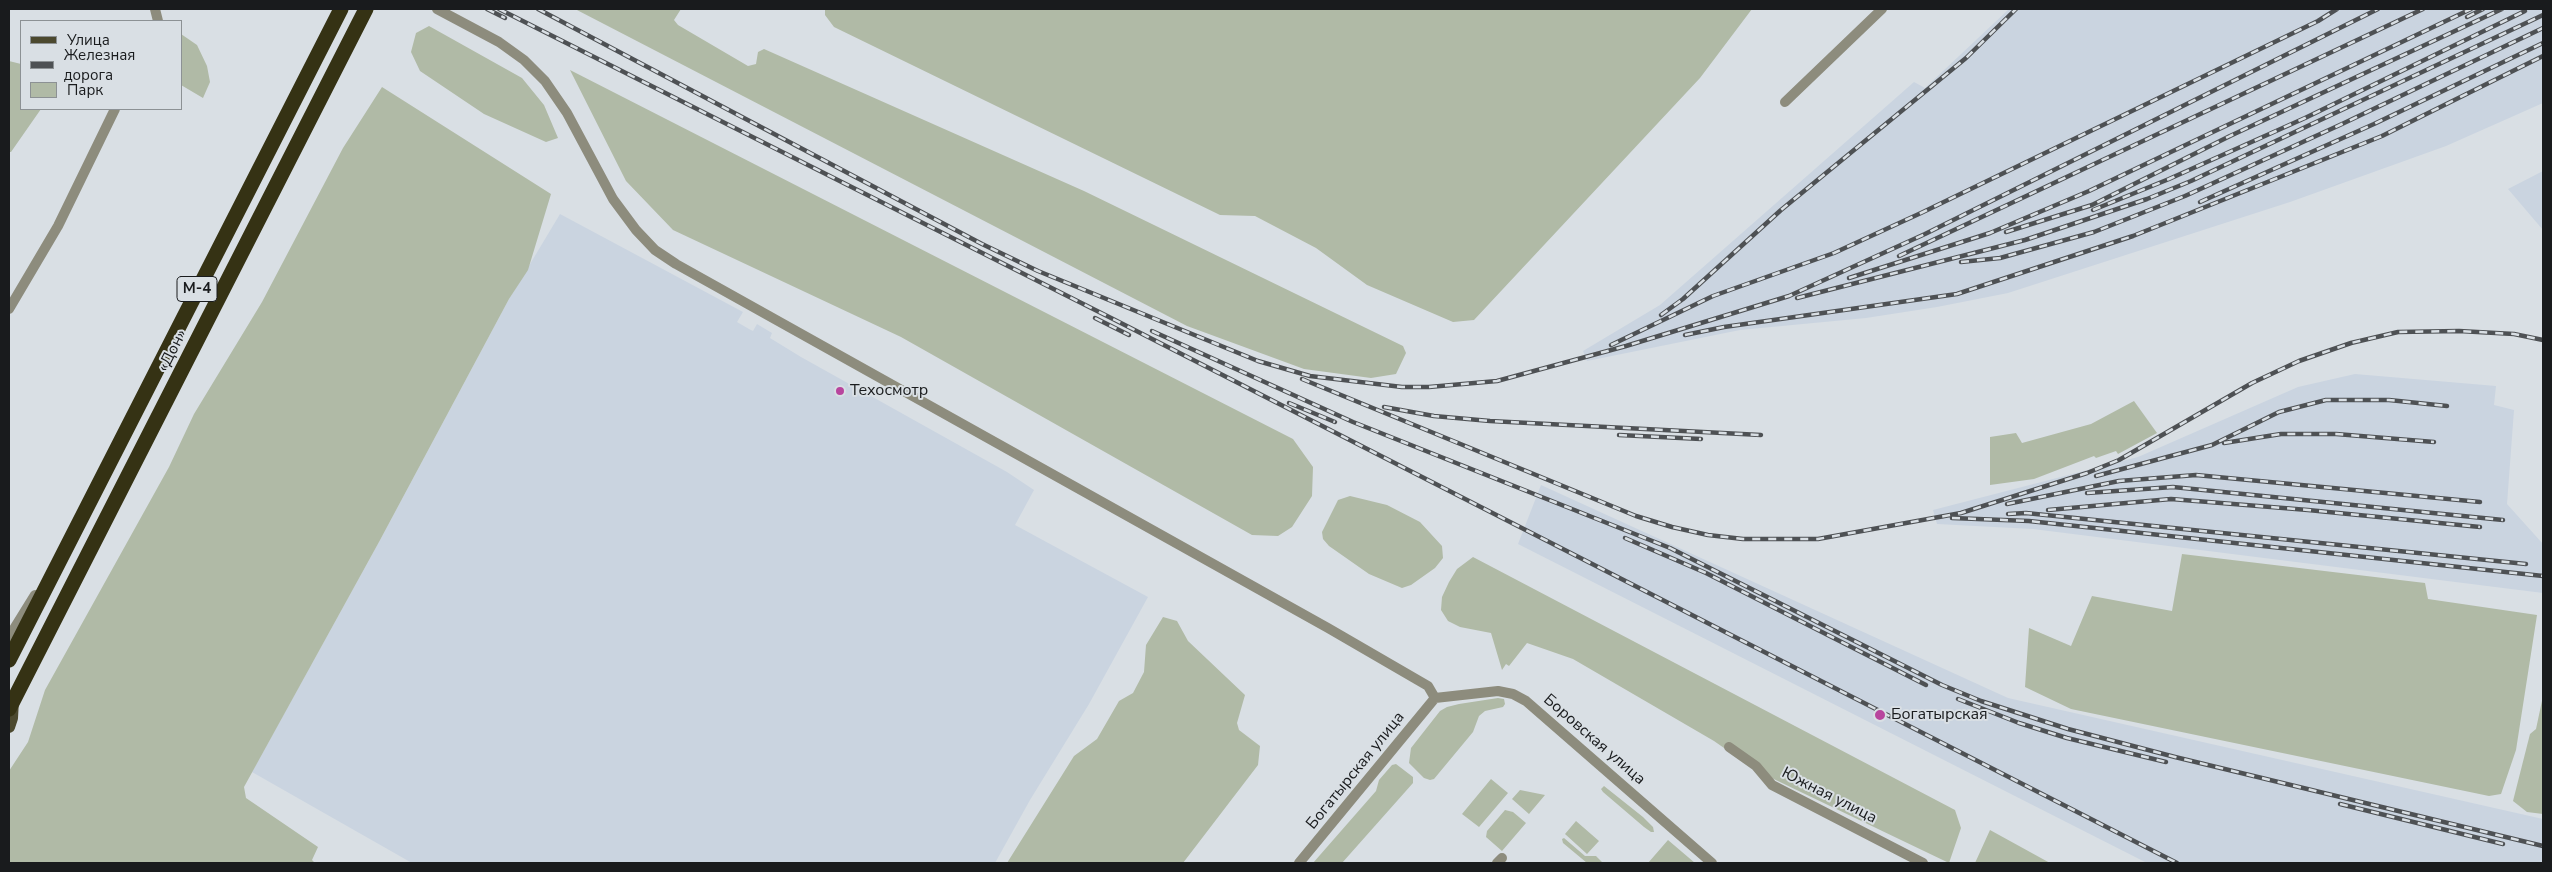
<!DOCTYPE html>
<meta charset="utf-8">
<style>
body{margin:0}
#map{position:relative;width:2552px;height:872px;overflow:hidden;background:#d9dfe4;font-family:"Nunito Sans",sans-serif}
canvas{display:block}
.frame{position:absolute;inset:0;border:10px solid #191b1d;pointer-events:none}
.legend{position:absolute;left:20px;top:20px;width:162px;height:90px;box-sizing:border-box;background:#d9dfe4;border:1px solid #8c9194;margin:0;padding:6px 9px;list-style:none;font-size:15px;color:#191b1d}
.legend li{display:flex;align-items:center;gap:10px;height:25px}
.legend b{width:25px;border:1px solid #8c9194}
</style>
<div id="map">
<canvas width="2552" height="872"></canvas>
<div class="frame"></div>
<ul class="legend">
<li><b style="height:6px;background:#4c492f"></b>Улица</li>
<li><b style="height:6px;background:#4e5154"></b>Железная дорога</li>
<li><b style="height:14px;background:#b0baa6"></b>Парк</li>
</ul>
</div>
<script>
const ctx = document.querySelector('canvas').getContext('2d');
ctx.lineJoin = 'round';
function fillPath(path, color) {
  ctx.fillStyle = color;
  ctx.fill(path, 'evenodd');
}
function toPath(rows) {
  const path = new Path2D();
  for (const r of rows) {
    path.moveTo(r[0], r[1]);
    for (let i = 2; i < r.length; i += 2) path.lineTo(r[i], r[i + 1]);
  }
  return path;
}
function trace(path, color, width, dash) {
  ctx.strokeStyle = color;
  ctx.lineWidth = width;
  ctx.lineCap = dash ? 'butt' : 'round';
  ctx.setLineDash(dash || []);
  ctx.stroke(path);
}
function drawText(font, color, halo, rows, align = 'center') {
  ctx.font = font + ' "Nunito Sans",sans-serif';
  ctx.lineWidth = 4;
  ctx.setLineDash([]);
  ctx.textBaseline = 'middle';
  ctx.strokeStyle = halo;
  ctx.fillStyle = color;
  for (const [text, x, y, turn = 0] of rows) {
    ctx.save();
    ctx.translate(x, y);
    ctx.rotate((+turn || 0) * Math.PI / 180);
    ctx.textAlign = isNaN(turn) ? turn : align;
    if (halo) ctx.strokeText(text, 0, 0);
    ctx.fillText(text, 0, 0);
    ctx.restore();
  }
}
const built = toPath([
 [2009,9,2543,9,2543,103,2446,146,2290,202,2008,293,1937,307,1866,318,1740,330,1587,361,1583,351,1660,305,1914,82,1925,88],
 [2543,171,2543,230,2508,189],
 [560,214,743,312,737,322,749,329,753,331,757,324,772,333,770,338,801,357,1007,472,1034,490,1015,525,1148,597,1089,704,1030,800,995,863,412,863,252,772,379,542,509,299],
 [2355,374,2496,386,2494,405,2514,410,2507,504,2543,544,2543,593,2033,529,1937,524,1933,510,2138,457,2298,387],
 [1541,485,2008,698,2543,819,2543,863,2147,863,1518,544]
]);
const green = toPath([
 [575,9,681,9,674,20,678,25,748,66,756,64,758,52,764,49,1084,191,1403,346,1406,353,1396,374,1371,378,1304,369,1187,326],
 [825,9,1752,9,1700,78,1474,320,1453,322,1367,285,1316,248,1255,216,1220,215,834,27,825,15],
 [429,26,522,78,544,105,558,138,546,142,484,114,420,71,411,52,416,33],
 [181,34,197,45,207,66,210,82,203,98,181,85],
 [9,61,21,64,21,109,41,109,11,152,9,152],
 [570,70,1293,439,1313,467,1312,496,1292,527,1278,536,1252,535,901,337,673,230,626,181],
 [382,87,551,194,528,270,509,299,379,542,244,787,246,798,318,847,312,860,315,863,9,863,9,771,28,742,45,690,169,467,194,414,262,302,343,148],
 [2134,401,2157,433,2118,454,2116,451,2096,458,2094,456,2034,479,1990,485,1990,437,2016,433,2022,443,2091,424],
 [1350,496,1387,505,1420,522,1442,546,1443,558,1435,568,1411,585,1402,588,1369,574,1329,546,1323,539,1322,532,1338,500],
 [2182,554,2425,583,2428,599,2537,615,2516,750,2501,794,2489,796,2071,709,2025,687,2029,628,2071,646,2092,596,2172,611],
 [1473,557,1955,810,1961,828,1949,863,1757,771,1714,741,1573,659,1527,643,1509,666,1506,664,1502,670,1491,633,1460,627,1448,621,1441,610,1442,597,1449,582,1457,569],
 [1163,617,1177,621,1188,641,1245,695,1237,723,1239,730,1260,746,1258,765,1183,863,1007,863,1074,756,1097,739,1119,701,1133,693,1144,672,1146,645],
 [2543,696,2543,814,2527,812,2513,801,2530,734,2536,729],
 [1498,698,1504,699,1505,704,1503,707,1485,711,1479,716,1473,732,1434,779,1430,780,1424,778,1409,763,1411,748,1440,711,1447,707,1459,704],
 [1396,764,1413,777,1413,783,1342,863,1313,863,1376,791,1379,780,1392,765],
 [1491,779,1508,793,1479,827,1462,814],
 [1604,786,1643,817,1653,827,1654,832,1651,832,1644,827,1603,792,1601,789],
 [1520,790,1545,795,1529,814,1512,799],
 [1505,810,1513,812,1526,823,1502,851,1486,837,1487,831],
 [1576,821,1599,841,1587,854,1565,834],
 [1990,830,2050,863,1975,863],
 [1564,838,1585,856,1596,856,1603,863,1587,863,1563,843,1562,839],
 [1668,840,1695,863,1648,863]
]);
const minor = toPath([
 [155,9,158,21],
 [437,9,499,42,524,60,545,81,567,113,613,199,636,230,655,250,676,264,1328,628,1428,686,1435,698],
 [1785,102,1882,9],
 [9,309,58,226,115,109],
 [9,637,35,595],
 [1435,698,1498,691,1513,694,1526,701,1712,863],
 [1729,747,1756,766,1772,785,1923,863],
 [1299,863,1435,698],
 [1497,863,1502,858]
]);
const major = toPath([
 [9,727,12,718,13,700]
]);
const highway = toPath([
 [9,660,341,9],
 [9,709,366,9]
]);
const rail = toPath([
 [487,9,505,18],
 [499,9,1115,320,2177,863],
 [538,9,982,244,1038,271,1258,361,1310,376,1402,387,1429,387,1497,381,1626,346,1789,296,1925,234,2378,9],
 [2467,17,2483,9],
 [2200,202,2374,124,2543,43],
 [2093,210,2169,179,2305,118,2525,11],
 [2006,232,2092,205,2230,136,2502,9],
 [1899,256,2423,9],
 [1961,262,2000,258,2094,232,2185,196,2342,124,2543,28],
 [1849,278,1990,233,2089,191,2471,9],
 [1797,298,2025,240,2147,199,2191,181,2543,15],
 [1661,315,1683,299,1781,210,1966,58,2016,9],
 [1095,318,1129,335],
 [1152,331,1353,422,1670,548,1942,685,1981,701,2068,729,2175,757,2543,846],
 [1685,335,1724,327,1957,294,2133,236,2382,136,2543,56],
 [1611,345,1713,296,1834,253,1921,213,2318,21,2337,9],
 [1302,379,1636,516,1672,527,1708,535,1743,539,1818,539,1961,513,2087,473,2119,460,2252,383,2299,361,2351,343,2398,332,2459,331,2514,334,2543,340],
 [1289,403,1335,422],
 [1384,407,1434,416,1490,421,1761,435],
 [1619,435,1701,439],
 [2224,443,2281,434,2336,434,2434,442],
 [2096,476,2212,445,2279,412,2326,400,2389,400,2447,406],
 [2087,493,2173,487,2503,520],
 [2007,504,2119,481,2196,475,2480,502],
 [2048,510,2171,499,2308,510,2480,527],
 [2008,514,2026,513,2526,564],
 [1952,518,2029,521,2543,576],
 [1625,538,1706,573,1926,685],
 [1958,699,2019,723,2067,738,2166,762],
 [2340,804,2503,844]
]);
const markers = [
 [840,391,5,"#b8459e"],
 [1880,715,6,"#b8459e"]
];
const shields = [
 [197,289,40]
];
const shieldNames = [
 ["М-4",197,289]
];
const streetNames = [
 ["«Дон»",173,351,-63],
 ["Боровская улица",1594,740,41],
 ["Богатырская улица",1356,771,-51],
 ["Южная улица",1829,796,27]
];
const poiNames = [
 ["Техосмотр",850,391],
 ["Богатырская",1891,715]
];
fillPath(built, '#cad4e0');
fillPath(green, '#b0baa6');
trace(minor, '#8d8c7d', 10);
trace(major, '#4c492f', 12);
trace(highway, '#353214', 15);
trace(rail, '#4e5154', 4.5);
trace(rail, '#d9dfe4', 2.5, [8]);
for (const [x, y, r, color] of markers) {
  const dot = new Path2D();
  dot.arc(x, y, r, 0, 2 * Math.PI);
  ctx.fillStyle = color;
  ctx.fill(dot);
  trace(dot, '#d9dfe4', 2);
}
for (const [x, y, w] of shields) {
  const box = new Path2D();
  box.roundRect(x - w / 2, y - 12.5, w, 25, 4);
  ctx.fillStyle = '#d9dfe4';
  ctx.fill(box);
  trace(box, '#191b1d', 1);
}
drawText('bold 15px', '#191b1d', null, shieldNames);
drawText('16px', '#191b1d', '#d9dfe4', streetNames);
drawText('16px', '#191b1d', '#d9dfe4', poiNames, 'left');
</script>
